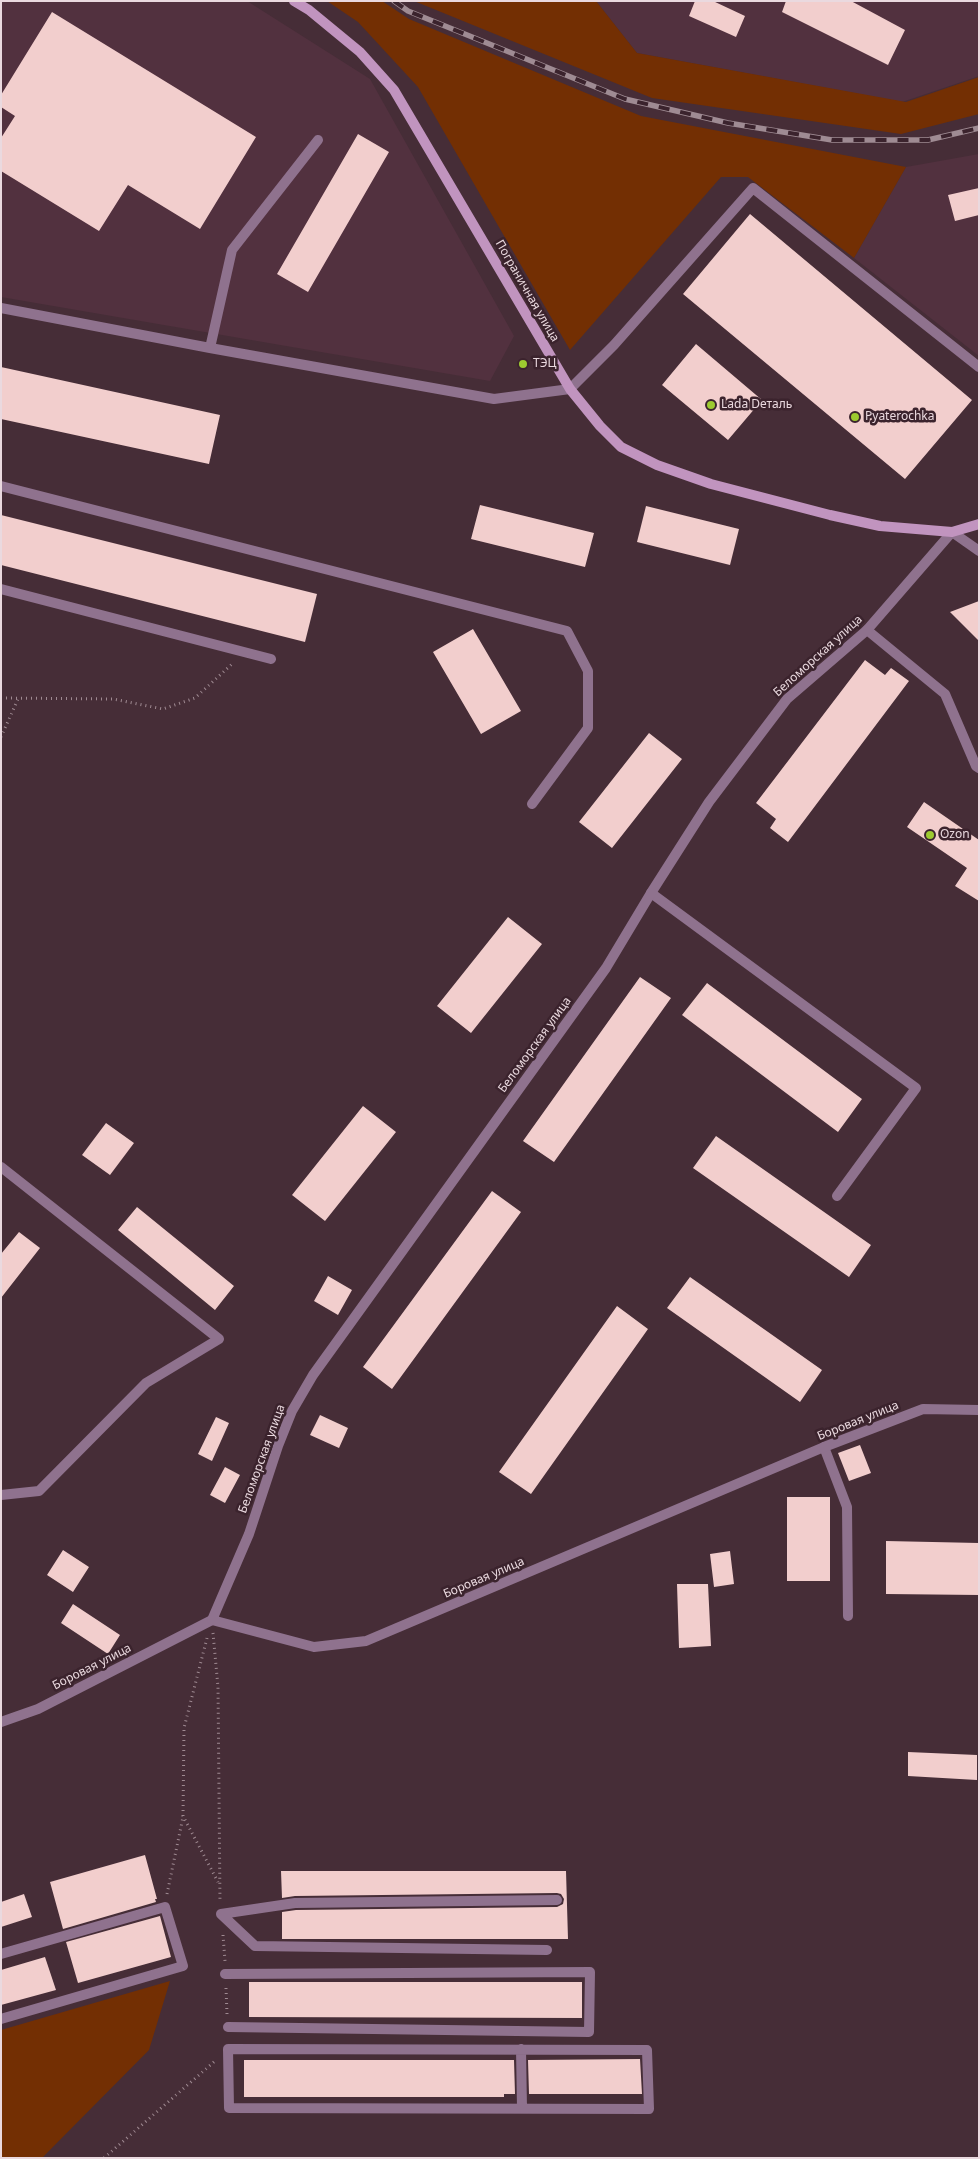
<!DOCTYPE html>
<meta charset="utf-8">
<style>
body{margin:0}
#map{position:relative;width:980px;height:2159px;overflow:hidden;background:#462d37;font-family:"Noto Sans",sans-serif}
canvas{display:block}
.frame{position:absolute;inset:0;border:2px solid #ead9df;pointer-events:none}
</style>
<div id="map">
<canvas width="980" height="2159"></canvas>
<div class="frame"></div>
</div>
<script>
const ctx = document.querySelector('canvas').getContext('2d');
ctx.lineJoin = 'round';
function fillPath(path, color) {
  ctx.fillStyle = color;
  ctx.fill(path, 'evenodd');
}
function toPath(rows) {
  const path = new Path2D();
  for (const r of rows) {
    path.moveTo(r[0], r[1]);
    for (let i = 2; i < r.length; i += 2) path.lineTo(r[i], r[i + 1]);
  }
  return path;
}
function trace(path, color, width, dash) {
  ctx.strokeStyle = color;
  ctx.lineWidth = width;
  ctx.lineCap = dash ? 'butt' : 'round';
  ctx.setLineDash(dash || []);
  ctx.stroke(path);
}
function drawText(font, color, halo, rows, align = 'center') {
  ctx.font = font + ' "Noto Sans",sans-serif';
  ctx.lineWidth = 5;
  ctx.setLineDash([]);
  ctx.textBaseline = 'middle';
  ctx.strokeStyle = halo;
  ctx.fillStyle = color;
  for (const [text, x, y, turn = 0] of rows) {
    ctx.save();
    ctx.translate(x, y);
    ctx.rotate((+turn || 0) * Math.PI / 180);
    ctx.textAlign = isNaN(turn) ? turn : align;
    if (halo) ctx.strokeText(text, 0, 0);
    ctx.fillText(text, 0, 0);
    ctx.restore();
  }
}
const built = toPath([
 [1,1,247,1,370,79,514,336,490,381,1,297],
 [596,1,979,1,979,76,902,102,637,53],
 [979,154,979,356,854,258,906,167]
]);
const green = toPath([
 [327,1,382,1,409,19,641,116,906,167,854,258,748,177,721,177,570,350,418,87,358,22],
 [414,1,596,1,637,53,906,102,979,77,979,114,901,134,652,98],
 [170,1981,149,2050,42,2158,1,2158,1,2030]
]);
const building = toPath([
 [695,1,713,1,745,16,736,37,689,16],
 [786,1,851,1,905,30,888,65,782,12],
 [52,12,256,137,200,229,128,185,99,231,1,171,1,138,15,116,1,107,1,95],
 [358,134,389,152,308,292,277,274],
 [979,188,979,215,955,221,948,195],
 [750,214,972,400,905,479,683,294],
 [696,344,762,400,728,440,662,385],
 [1,367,220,415,209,464,1,419],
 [480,505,594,533,585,567,471,539],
 [646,506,739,529,730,565,637,542],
 [1,515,317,594,305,642,1,565],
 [979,601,979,641,950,612],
 [473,629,521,711,481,734,433,652],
 [865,660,885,675,891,668,909,681,788,842,770,828,776,819,756,803],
 [649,733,682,759,612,848,579,822],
 [924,802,979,840,979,901,955,886,967,868,907,827],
 [508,917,542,944,471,1033,437,1006],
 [640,977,671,998,554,1162,523,1141],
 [707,983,862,1099,838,1132,682,1015],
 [363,1106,396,1132,325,1221,292,1195],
 [106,1123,134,1143,110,1175,82,1155],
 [716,1136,871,1245,849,1277,693,1168],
 [492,1191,521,1212,392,1389,363,1367],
 [137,1207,234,1286,215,1310,118,1230],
 [19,1232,40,1248,1,1298,1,1254],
 [328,1276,352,1290,338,1315,314,1301],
 [690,1277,822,1370,800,1402,667,1308],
 [617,1306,648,1329,531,1494,499,1472],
 [320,1415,348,1428,339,1448,310,1435],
 [216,1417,229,1423,212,1461,198,1454],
 [860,1445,871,1473,849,1481,838,1453],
 [225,1467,240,1475,225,1503,210,1495],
 [787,1497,830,1497,830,1581,787,1581],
 [886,1541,979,1543,979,1595,886,1594],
 [63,1550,89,1567,73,1592,47,1575],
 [730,1551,734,1584,714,1587,710,1554],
 [677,1584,708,1584,711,1646,679,1648],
 [73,1604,120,1635,108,1654,61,1623],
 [908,1752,977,1755,977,1780,908,1776],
 [145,1855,157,1899,155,1899,156,1902,63,1929,50,1882],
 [281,1871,566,1871,568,1939,282,1939,282,1912,296,1910,557,1907,563,1904,564,1899,561,1894,557,1893,295,1896,282,1898],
 [24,1894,32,1917,1,1927,1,1902],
 [160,1916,171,1957,78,1983,66,1942],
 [45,1957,56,1990,1,2005,1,1970],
 [249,1982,582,1982,582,2018,249,2017],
 [640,2059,642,2094,529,2094,528,2060],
 [244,2060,514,2060,515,2094,504,2094,504,2097,244,2097]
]);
const path = toPath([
 [1,698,113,699,163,709,195,698,232,664],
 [1,737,18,699],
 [213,1633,218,1687,220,1902],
 [207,1638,184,1728,183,1816,218,1882],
 [167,1894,183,1817],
 [223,1935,225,1961],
 [226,1988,227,2014],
 [104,2158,215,2061]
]);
const service = toPath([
 [1,308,210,348,494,399,570,389,614,345,753,188,979,367],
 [210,348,232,250,318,140],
 [1,486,567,631,588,671,588,728,532,804],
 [952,532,979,551],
 [1,589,271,659],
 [867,630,945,694,976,766,979,768],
 [651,893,916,1088,837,1196],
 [1,1167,219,1339,146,1383,39,1491,1,1495],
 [824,1447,847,1507,848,1616],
 [1,1722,38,1709,212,1620],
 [547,1950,255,1946,221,1914,295,1903,557,1900],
 [1,1954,165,1907,183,1966,1,2019],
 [225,1974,590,1972,589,2032,228,2027],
 [228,2049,647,2050,649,2109,229,2108,228,2049],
 [521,2049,522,2108]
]);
const minor = toPath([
 [952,532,867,630,787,699,709,802,651,893,606,968,313,1375,292,1411,278,1446,249,1534,212,1620,314,1647,366,1641,824,1447,923,1409,979,1410]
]);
const secondary = toPath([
 [294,1,309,10,360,52,394,90,570,389,600,426,621,447,657,465,711,484,830,515,880,526,952,532,979,524]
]);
const rail = toPath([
 [394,1,408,11,625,99,728,123,832,140,928,140,979,128]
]);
const markers = [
 [523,364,5,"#9dca30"],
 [711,405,5,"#9dca30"],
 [855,417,5,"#9dca30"],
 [930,835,5,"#9dca30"]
];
const streetNames = [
 ["Пограничная улица",527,291,60],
 ["Беломорская улица",818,656,-42],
 ["Беломорская улица",535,1045,-54],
 ["Боровая улица",858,1421,-22],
 ["Беломорская улица",262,1459,-70],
 ["Боровая улица",484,1578,-23],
 ["Боровая улица",92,1667,-27]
];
const poiNames = [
 ["ТЭЦ",533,364],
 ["Lada Dеталь",721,405],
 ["Pyaterochka",865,417],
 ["Ozon",940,835]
];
fillPath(built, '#52313f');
fillPath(green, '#732f03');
fillPath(building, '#f2cecd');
trace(path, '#9f8a92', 3, [1, 4]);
trace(service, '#8f728e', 10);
trace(minor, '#8f728e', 10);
trace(secondary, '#c194bf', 10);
trace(rail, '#9f8b93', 5.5);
trace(rail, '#3b232d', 4, [11]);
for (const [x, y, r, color] of markers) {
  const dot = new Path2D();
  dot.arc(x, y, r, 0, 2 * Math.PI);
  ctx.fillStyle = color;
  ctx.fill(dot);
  trace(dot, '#3b232d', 2);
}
drawText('12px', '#ead9df', '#3b232d', streetNames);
drawText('12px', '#ead9df', '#3b232d', poiNames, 'left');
</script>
